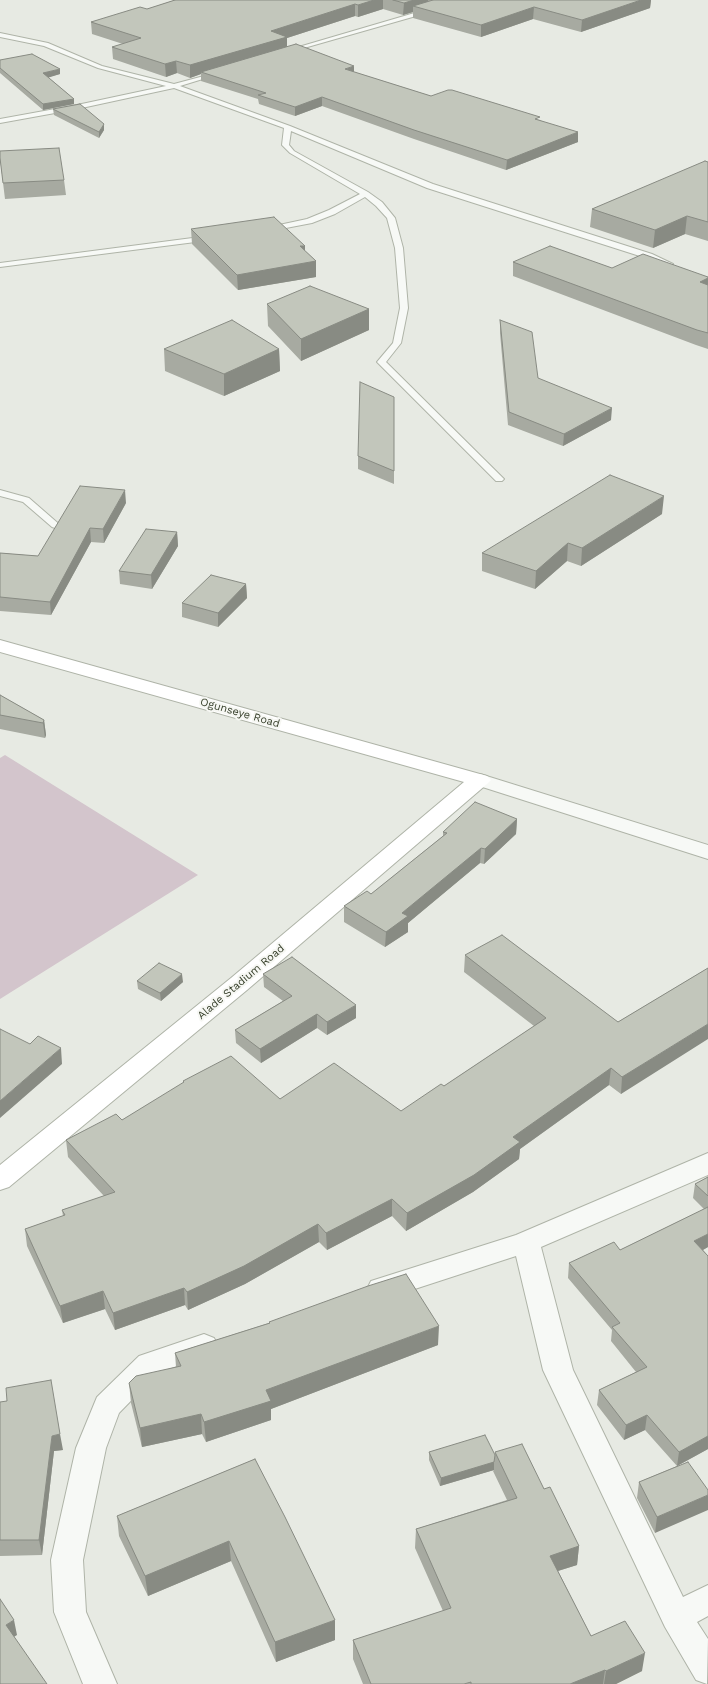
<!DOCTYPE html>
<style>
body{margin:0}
canvas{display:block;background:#e7eae3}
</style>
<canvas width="708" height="1684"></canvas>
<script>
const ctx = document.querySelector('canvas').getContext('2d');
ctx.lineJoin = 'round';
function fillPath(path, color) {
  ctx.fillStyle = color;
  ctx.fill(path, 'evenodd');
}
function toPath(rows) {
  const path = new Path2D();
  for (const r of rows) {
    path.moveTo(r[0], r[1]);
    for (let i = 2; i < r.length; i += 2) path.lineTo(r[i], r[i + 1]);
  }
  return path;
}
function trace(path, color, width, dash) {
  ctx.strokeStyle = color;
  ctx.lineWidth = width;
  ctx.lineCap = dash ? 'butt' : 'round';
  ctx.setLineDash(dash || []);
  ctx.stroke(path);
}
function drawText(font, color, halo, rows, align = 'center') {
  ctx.font = font + ' "Work Sans",sans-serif';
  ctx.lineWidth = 4;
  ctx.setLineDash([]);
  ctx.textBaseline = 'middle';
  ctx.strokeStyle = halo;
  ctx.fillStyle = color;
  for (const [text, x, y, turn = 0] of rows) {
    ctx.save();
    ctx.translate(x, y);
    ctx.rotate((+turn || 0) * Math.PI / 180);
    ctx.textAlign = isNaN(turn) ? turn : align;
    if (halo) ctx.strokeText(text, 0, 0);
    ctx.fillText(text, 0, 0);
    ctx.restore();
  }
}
const green = toPath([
 [5,755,198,875,0,999,0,758]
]);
const lane = toPath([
 [428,9,430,10,430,12,290,52,285,51,428,9],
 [0,33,48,43,102,66,174,84,219,72,219,74,180,86,290,126,433,184,652,254,673,264,669,266,666,266,646,258,427,188,291,131,289,145,294,151,368,192,382,202,395,218,403,248,408,308,401,343,386,362,504,479,502,481,496,481,377,362,393,343,400,308,395,248,387,218,376,206,365,197,335,214,312,223,265,232,265,228,307,219,329,210,360,194,290,153,282,145,284,128,174,88,77,109,0,123,0,119,77,105,166,86,98,68,44,46,0,37,0,33],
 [208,236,212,238,211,240,0,267,0,263,208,236],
 [0,490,29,498,60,525,55,528,52,527,23,502,0,496,0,490]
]);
const street = toPath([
 [480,774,708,845,708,859,473,784,469,780,473,776,480,774],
 [708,1153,708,1175,541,1247,573,1370,683,1597,708,1585,708,1616,697,1622,708,1639,707,1684,696,1680,665,1627,543,1370,516,1256,381,1300,371,1297,367,1289,371,1281,516,1235,708,1153],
 [204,1334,214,1338,218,1346,214,1354,159,1372,119,1413,106,1448,83,1560,86,1612,117,1684,83,1684,54,1612,51,1560,76,1448,97,1397,139,1356,204,1334]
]);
const secondary = toPath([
 [0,640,487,776,491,780,487,784,247,990,9,1187,0,1190,0,1165,231,978,464,782,0,652,0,640]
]);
const wall = toPath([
 [175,0,651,0,650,8,581,32,533,19,481,37,413,18,413,12,403,15,383,9,358,17,355,16,287,38,287,47,354,72,431,96,540,120,578,142,506,170,414,139,322,106,295,116,259,104,258,99,201,81,201,74,190,78,177,73,166,77,113,59,112,47,123,44,92,34,91,22,147,9],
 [0,60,60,74,48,77,74,99,74,104,43,110,0,73],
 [53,109,104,130,99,138,54,115],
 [0,158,64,180,66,195,5,199],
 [708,162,708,241,685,234,653,248,590,227,592,209],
 [191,229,305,246,305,251,316,261,316,277,238,290,192,244],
 [513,262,612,268,708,277,708,349,696,345,513,276],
 [267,304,369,309,369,330,301,361,268,326],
 [500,320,538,378,611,420,563,446,508,425,500,333],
 [164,349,279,349,280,371,224,396,165,371],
 [394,397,394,484,358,469,358,456],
 [126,503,104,543,91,542,51,615,0,611,0,553,38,556],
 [662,514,581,566,567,561,535,589,482,571,482,553],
 [177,532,178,546,152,589,120,584,119,571],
 [246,584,247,598,218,627,182,617,182,603],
 [0,695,44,720,46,735,45,738,0,729],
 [517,819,516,834,484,864,480,863,408,923,408,932,385,947,344,922,344,906,371,894,443,836,443,832],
 [465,955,618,1022,708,968,621,1094,609,1085,520,1149,519,1159,473,1192,406,1231,392,1216,327,1250,319,1242,245,1284,188,1310,185,1305,115,1330,105,1309,63,1323,27,1246,25,1229,63,1216,62,1210,104,1196,68,1157,66,1140,122,1120,184,1083,183,1081,280,1099,401,1111,444,1086,534,1026,464,972],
 [263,974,356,1018,327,1035,317,1028,261,1063,236,1043,235,1030,283,1001,264,987],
 [137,981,183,982,161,1001,138,989],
 [708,1177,708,1247,703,1250,708,1256,708,1449,679,1465,655,1533,637,1498,639,1482,677,1466,645,1430,624,1440,597,1405,599,1390,636,1372,611,1341,612,1330,568,1278,569,1263,620,1250,704,1209,693,1198,695,1184],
 [269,1322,438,1345,271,1409,271,1420,206,1442,202,1434,142,1447,131,1403,129,1383,176,1367,175,1353,269,1323],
 [0,1402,63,1450,54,1451,42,1555,0,1556],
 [429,1452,495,1455,495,1452,544,1489,579,1546,577,1565,558,1571,591,1636,642,1671,616,1684,363,1684,353,1659,353,1640,443,1611,415,1548,416,1529,507,1500,493,1471,494,1470,440,1486,429,1460],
 [255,1459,335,1640,276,1662,231,1561,148,1596,119,1536,117,1516]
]);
const shadedWall = toPath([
 [374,0,383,0,383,9,358,17,358,5],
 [414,0,428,0,428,8,413,6,413,12,403,15,404,3],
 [641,0,651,0,650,8,581,32,582,20],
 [355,4,355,16,287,38,287,49,201,72,201,74,190,78,190,65,271,31],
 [534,7,533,19,481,37,481,25],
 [176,61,177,73,166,77,165,64],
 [354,66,354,75,345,69],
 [60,69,60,74,44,79,43,73],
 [322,97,322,106,295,116,295,107],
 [74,99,74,104,43,110,43,104],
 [104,124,104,130,99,138,99,132],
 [578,132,578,142,506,170,507,160],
 [687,216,685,234,653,248,655,230],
 [300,246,305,246,305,261],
 [316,261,316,277,238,290,237,275],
 [708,278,708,292,700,282],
 [369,309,369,330,301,361,301,339],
 [279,349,280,371,224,396,224,374],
 [612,408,611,420,563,446,564,434],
 [125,490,126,503,104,543,103,529],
 [664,496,662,514,581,566,582,548],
 [90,528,91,542,51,615,50,602],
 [177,532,178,546,152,589,151,575],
 [568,543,567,561,535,589,536,571],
 [246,584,247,598,218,627,218,613],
 [44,720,46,735,45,738,43,723],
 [517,819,516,834,484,864,485,849],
 [481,848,480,863,408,923,408,932,385,947,386,932,402,913],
 [182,974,183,982,161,1001,160,993],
 [356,1005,356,1018,327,1035,327,1022],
 [317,1014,317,1028,261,1063,260,1049],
 [708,1024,708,1039,621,1094,622,1077],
 [61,1048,62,1064,0,1118,0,1101],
 [611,1068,609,1085,520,1149,519,1159,473,1192,406,1231,407,1213,513,1137],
 [392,1199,392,1216,327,1250,326,1233],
 [318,1224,319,1242,245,1284,188,1310,187,1292],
 [708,1234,708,1247,692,1256,694,1241],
 [184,1288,185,1305,115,1330,113,1313],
 [103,1291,105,1309,63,1323,60,1306],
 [439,1326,438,1345,271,1409,271,1420,206,1442,204,1422,266,1390],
 [201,1414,202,1434,142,1447,140,1428],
 [647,1415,645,1430,624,1440,626,1425],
 [60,1434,63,1450,54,1451,42,1555,39,1540,52,1436],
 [708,1436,708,1449,677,1466,679,1452],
 [494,1462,494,1470,440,1486,441,1478],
 [708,1495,708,1510,655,1533,657,1517],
 [229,1541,231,1561,148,1596,145,1576],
 [579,1546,577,1565,548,1574,550,1556],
 [14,1620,17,1635,9,1640,6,1625],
 [335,1620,335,1640,276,1662,275,1642],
 [645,1653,642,1671,616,1684,604,1684,606,1671],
 [605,1670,603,1684,570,1684]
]);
const building = toPath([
 [175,0,374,0,358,5,355,4,271,31,287,37,190,65,176,61,165,64,112,47,141,38,91,22,140,7,147,9,175,0],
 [393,0,414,0,404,3,393,0],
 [433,0,641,0,582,20,534,7,481,25,413,6,433,0],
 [296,44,354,66,345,69,431,96,448,90,452,90,540,117,535,119,578,132,507,160,414,130,322,97,295,107,258,95,266,93,201,72,296,44],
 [32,54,60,69,43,73,74,99,43,104,0,68,0,60,32,54],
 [80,104,104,124,99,132,53,109,80,104],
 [59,148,64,180,3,183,0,158,0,151,59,148],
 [705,161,708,162,708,222,687,216,655,230,592,209,705,161],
 [274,217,305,246,300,246,316,261,237,275,191,229,274,217],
 [550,246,612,268,643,254,708,277,708,278,700,282,708,285,708,333,697,330,513,262,550,246],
 [310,286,369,309,301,339,267,304,310,286],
 [232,320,279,349,224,374,164,349,232,320],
 [500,320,532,332,538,378,612,408,564,434,509,412,500,320],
 [360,382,394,397,394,471,358,456,360,382],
 [610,475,664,496,582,548,568,543,536,571,482,553,610,475],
 [80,486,125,490,103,529,90,528,50,602,0,597,0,553,38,556,80,486],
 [146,529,177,532,151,575,119,571,146,529],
 [211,575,246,584,218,613,182,603,211,575],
 [0,695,44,720,43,723,0,715,0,695],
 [475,802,517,819,485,849,481,848,402,913,408,916,386,932,344,906,367,891,371,894,447,833,443,832,475,802],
 [502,935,618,1022,708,968,708,1024,622,1077,611,1068,513,1137,520,1142,474,1175,407,1213,392,1199,326,1233,318,1224,244,1266,187,1292,184,1288,113,1313,103,1291,60,1306,25,1229,65,1215,62,1210,115,1192,66,1140,116,1114,122,1120,184,1082,183,1081,231,1056,280,1099,334,1063,401,1111,441,1084,444,1086,546,1018,465,955,502,935],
 [292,957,356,1005,327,1022,317,1014,260,1049,235,1030,292,996,263,974,292,957],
 [159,963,182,974,160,993,137,981,159,963],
 [0,1029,30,1044,38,1036,61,1048,0,1101,0,1029],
 [708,1177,708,1196,695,1184,708,1177],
 [708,1207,708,1234,694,1241,708,1256,708,1436,679,1452,647,1415,626,1425,599,1390,647,1367,612,1327,620,1323,569,1263,614,1242,620,1250,708,1207],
 [406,1274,439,1326,266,1390,271,1401,204,1422,201,1414,140,1428,129,1383,136,1376,181,1366,175,1353,270,1323,269,1322,368,1286,406,1274],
 [51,1380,60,1434,52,1436,39,1540,0,1540,0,1402,7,1401,6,1388,51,1380],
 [485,1435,495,1455,494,1462,441,1478,429,1452,485,1435],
 [522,1444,544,1489,550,1487,579,1546,550,1556,591,1636,625,1621,645,1653,606,1671,605,1670,570,1684,471,1684,471,1682,464,1684,371,1684,353,1640,451,1608,416,1529,517,1498,495,1452,522,1444],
 [255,1459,285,1517,335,1620,275,1642,229,1541,145,1576,117,1516,255,1459],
 [688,1462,708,1490,708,1495,657,1517,639,1482,688,1462],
 [0,1599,14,1620,6,1625,47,1684,0,1684,0,1599]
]);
const streetNames = [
 ["Ogunseye Road",240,713,16],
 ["Alade Stadium Road",241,982,-40]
];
fillPath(green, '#d3c5cc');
trace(lane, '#afb4a8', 2);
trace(street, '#afb4a8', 2);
trace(secondary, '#afb4a8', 2);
fillPath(lane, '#f7f9f6');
fillPath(street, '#f7f9f6');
fillPath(secondary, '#fff');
fillPath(wall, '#a7aaa1');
fillPath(shadedWall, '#888b83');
fillPath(building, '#c2c6bb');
trace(building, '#888b83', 1);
drawText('11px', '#38412c', '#f6f7f3', streetNames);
</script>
